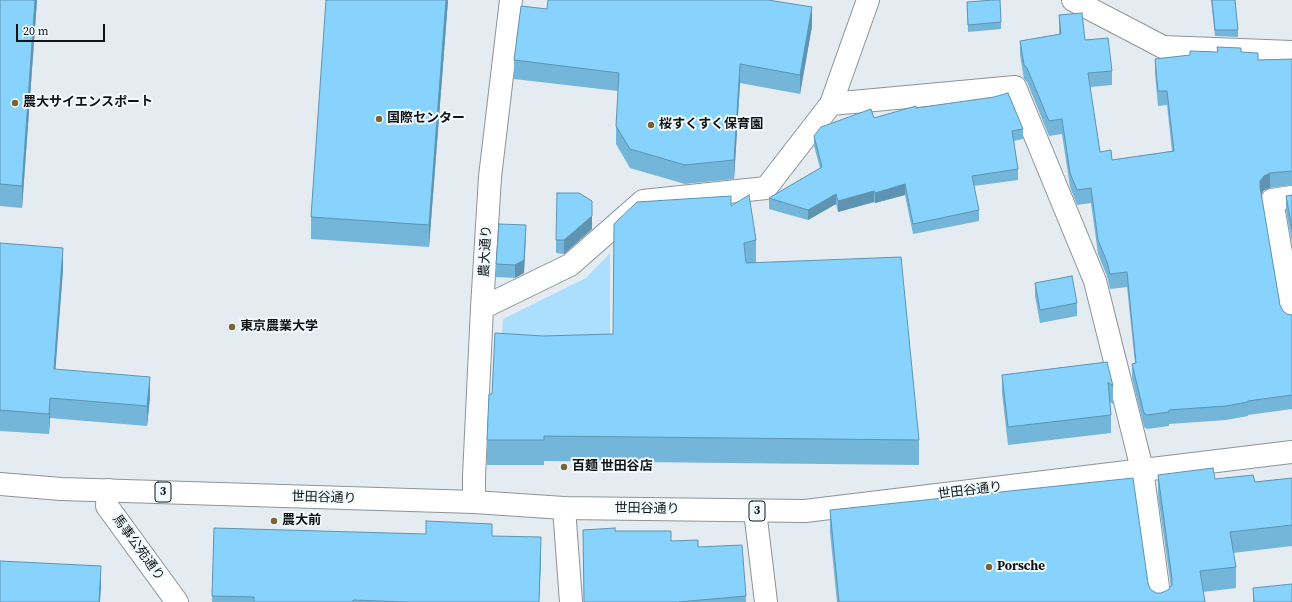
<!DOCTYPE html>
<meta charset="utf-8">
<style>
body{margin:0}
#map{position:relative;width:1292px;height:602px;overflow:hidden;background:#e4ecf1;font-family:"Source Serif 4",serif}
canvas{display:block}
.scale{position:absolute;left:16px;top:24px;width:89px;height:18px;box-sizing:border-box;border:2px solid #111415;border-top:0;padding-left:5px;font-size:12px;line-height:14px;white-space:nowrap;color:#111415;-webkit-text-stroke:3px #f1faff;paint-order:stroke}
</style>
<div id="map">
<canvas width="1292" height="602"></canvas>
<div class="scale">20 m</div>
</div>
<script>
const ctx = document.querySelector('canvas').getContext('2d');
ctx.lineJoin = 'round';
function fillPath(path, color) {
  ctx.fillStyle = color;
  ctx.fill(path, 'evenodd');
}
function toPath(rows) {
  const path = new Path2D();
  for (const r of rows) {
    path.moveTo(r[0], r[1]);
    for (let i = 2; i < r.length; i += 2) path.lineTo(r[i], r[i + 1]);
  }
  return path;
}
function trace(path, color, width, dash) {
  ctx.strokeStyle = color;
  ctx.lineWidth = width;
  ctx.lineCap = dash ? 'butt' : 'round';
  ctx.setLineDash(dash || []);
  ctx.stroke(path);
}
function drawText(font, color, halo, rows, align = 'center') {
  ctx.font = font + ' "Source Serif 4","Noto Sans JP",serif';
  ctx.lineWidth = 4;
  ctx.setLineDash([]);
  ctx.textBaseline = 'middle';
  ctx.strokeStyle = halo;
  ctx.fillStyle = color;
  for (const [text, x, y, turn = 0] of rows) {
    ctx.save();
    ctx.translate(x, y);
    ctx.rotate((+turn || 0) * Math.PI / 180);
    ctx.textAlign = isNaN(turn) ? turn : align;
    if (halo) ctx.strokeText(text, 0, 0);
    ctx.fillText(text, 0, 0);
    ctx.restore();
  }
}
const green = toPath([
 [610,253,610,340,501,348,503,319,586,278]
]);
const minor = toPath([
 [1073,0,1163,47,1292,52],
 [831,104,1015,87,1095,281,1142,469,1160,602],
 [1292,197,1272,200,1292,317],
 [482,308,570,265,643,201,766,188,831,104,868,0],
 [474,502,474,476,482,308,490,177,511,0],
 [564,508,571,602],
 [755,511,766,602]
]);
const tertiary = toPath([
 [108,490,107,506,177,602]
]);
const primary = toPath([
 [0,484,61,489,474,502,564,508,805,511,1292,452]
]);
const wall = toPath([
 [0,0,37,0,22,208,0,206],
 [448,0,429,247,311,239,311,217],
 [1211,0,1235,0,1238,30,1238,37,1215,36],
 [967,2,1001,22,1001,29,968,32],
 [547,9,812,26,800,94,740,83,734,179,685,184,630,168,616,144,616,126,618,91,514,79,514,60],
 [1059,15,1085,40,1112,71,1112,85,1090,87,1100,152,1112,160,1172,151,1167,105,1158,106,1155,73,1155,59,1217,52,1217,47,1241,52,1258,60,1292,59,1292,185,1270,188,1264,190,1261,195,1280,305,1283,311,1287,314,1292,315,1292,409,1248,415,1248,416,1226,420,1169,424,1169,426,1147,429,1144,427,1132,378,1132,364,1135,363,1127,287,1110,289,1107,276,1098,254,1091,203,1077,205,1070,187,1062,134,1049,136,1027,82,1024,79,1020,55,1020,41,1059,34],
 [916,108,1023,129,1023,139,1014,141,1018,169,1018,180,974,186,979,210,979,221,913,234,905,195,875,203,874,202,838,212,836,204,808,220,769,209,769,198,820,168,814,146,814,136,874,118],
 [1292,195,1292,243,1286,210,1286,196],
 [731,205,756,240,756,263,919,440,919,465,544,461,544,465,487,465,487,440,492,394,543,336,613,334],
 [592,229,564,254,556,253,556,240],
 [526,238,524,273,515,278,496,277,496,264],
 [0,243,63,269,55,369,150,397,147,426,50,418,49,434,0,431],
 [1035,283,1077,303,1077,316,1040,323,1035,296],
 [1107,362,1113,386,1113,404,1110,402,1111,415,1111,433,1008,445,1002,393,1002,375],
 [1158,475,1255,482,1292,478,1292,546,1233,553,1236,567,1236,588,1203,592,1205,602,837,602,830,532,830,510,1148,583,1150,589,1156,593,1161,593,1168,590,1171,587,1158,496],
 [214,528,492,536,541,558,539,602,212,602],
 [615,531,698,547,746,596,746,602,584,602],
 [1253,588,1292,602,1253,602]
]);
const shadedWall = toPath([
 [35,0,37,0,22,208,22,186],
 [446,0,448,0,429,247,429,225],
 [812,7,812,26,800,94,800,75],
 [740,64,740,83,734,179,734,160],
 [1270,173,1270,188,1264,190,1260,195,1260,181,1264,176],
 [905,184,905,195,875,203,875,193],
 [874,191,874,202,838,212,838,201],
 [836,194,836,204,808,220,808,210],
 [592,216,592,229,564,254,564,240],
 [526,225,524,273,515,278,515,265],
 [63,248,63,269,54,389,54,369],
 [150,377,150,397,147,426,147,406],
 [50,398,50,418,49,434,49,414],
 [541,537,541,558,539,602],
 [101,566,101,588,100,602,99,602]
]);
const building = toPath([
 [0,0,35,0,22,186,0,184,0,0],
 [326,0,446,0,429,225,311,217,326,0],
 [548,0,768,0,812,7,800,75,740,64,734,160,685,165,630,149,616,126,619,73,514,60,521,6,547,9,548,0],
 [993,0,1000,0,1001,22,968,25,967,2,993,0],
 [1212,0,1235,0,1238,30,1215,30,1212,0],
 [1082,13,1085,40,1108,38,1112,71,1088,73,1100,152,1111,150,1112,160,1174,151,1167,91,1158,91,1155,59,1190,55,1190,51,1218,52,1217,47,1241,48,1241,52,1258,53,1258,60,1292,59,1292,171,1270,173,1264,176,1260,181,1260,187,1280,305,1283,311,1287,314,1292,315,1292,395,1248,401,1248,402,1226,406,1169,410,1169,412,1147,415,1144,413,1132,364,1136,363,1127,272,1110,274,1107,262,1098,240,1091,188,1077,190,1070,173,1062,119,1049,121,1027,68,1024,65,1020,41,1061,34,1059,15,1082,13],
 [1008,93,1023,129,1012,131,1018,169,972,176,979,210,913,224,905,184,875,193,874,191,838,201,836,194,808,210,769,198,822,167,814,136,821,127,871,109,874,118,916,106,916,108,994,97,1008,93],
 [557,193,579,193,592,201,592,216,564,240,556,240,557,193],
 [749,195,756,240,744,243,746,263,901,257,919,440,544,436,544,440,487,440,489,394,492,394,495,333,543,336,613,334,614,224,637,202,731,196,731,206,749,195],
 [1292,195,1292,229,1286,196,1292,195],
 [499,224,526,225,524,260,515,265,496,264,499,224],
 [0,243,63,248,54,369,150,377,147,406,50,398,49,414,0,410,0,243],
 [1072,276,1077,303,1040,310,1035,283,1072,276],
 [1107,362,1113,386,1108,382,1111,415,1008,427,1002,375,1107,362],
 [1213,468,1215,479,1253,475,1255,482,1292,478,1292,525,1230,532,1236,567,1200,571,1205,602,839,602,830,510,1133,478,1148,583,1150,589,1156,593,1161,593,1168,590,1172,585,1172,579,1158,475,1213,468],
 [426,521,492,524,492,536,541,537,539,602,406,602,353,600,353,602,254,602,254,597,212,596,214,528,426,534,426,521],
 [615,528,615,531,671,531,671,541,698,540,698,547,742,545,746,596,678,602,584,602,583,530,615,528],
 [0,561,101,566,99,602,0,602,0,561],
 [1292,584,1292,602,1254,602,1253,588,1292,584]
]);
const markers = [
 [15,103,4,"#7b6333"],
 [379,119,4,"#7b6333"],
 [651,125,4,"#7b6333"],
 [232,327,4,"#7b6333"],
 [564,467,4,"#7b6333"],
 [274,521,4,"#7b6333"],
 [989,567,4,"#7b6333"]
];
const shields = [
 [163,492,16],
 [757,511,16]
];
const shieldNames = [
 ["3",163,492],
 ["3",757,511]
];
const poiNames = [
 ["農大サイエンスポート",23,103],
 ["国際センター",387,119],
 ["桜すくすく保育園",659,125],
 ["東京農業大学",240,327],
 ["百麺 世田谷店",572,467],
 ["農大前",282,521],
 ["Porsche",997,567]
];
const streetNames = [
 ["農大通り",486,251,-87],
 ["世田谷通り",970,491,-7],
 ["世田谷通り",324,498,2],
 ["世田谷通り",647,509,1],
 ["馬事公苑通り",138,548,54]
];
fillPath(green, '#abdffd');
trace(minor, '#8c9498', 24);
trace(tertiary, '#8c9498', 24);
trace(primary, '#8c9498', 24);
trace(minor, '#fff', 22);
trace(tertiary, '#fff', 22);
trace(primary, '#fff', 22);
fillPath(wall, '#74b5da');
fillPath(shadedWall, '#5e94b1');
fillPath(building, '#87d3fd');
trace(building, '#5e94b1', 1);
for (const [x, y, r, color] of markers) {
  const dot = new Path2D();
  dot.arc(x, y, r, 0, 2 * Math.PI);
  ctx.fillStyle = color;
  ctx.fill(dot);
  trace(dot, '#f1faff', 1.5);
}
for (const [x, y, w] of shields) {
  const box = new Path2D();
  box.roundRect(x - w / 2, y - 10, w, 20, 3);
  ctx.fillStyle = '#f1faff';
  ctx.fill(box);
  trace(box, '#111415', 1);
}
drawText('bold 12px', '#111415', null, shieldNames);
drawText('bold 13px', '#111415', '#f1faff', poiNames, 'left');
drawText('13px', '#111415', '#f1faff', streetNames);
</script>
